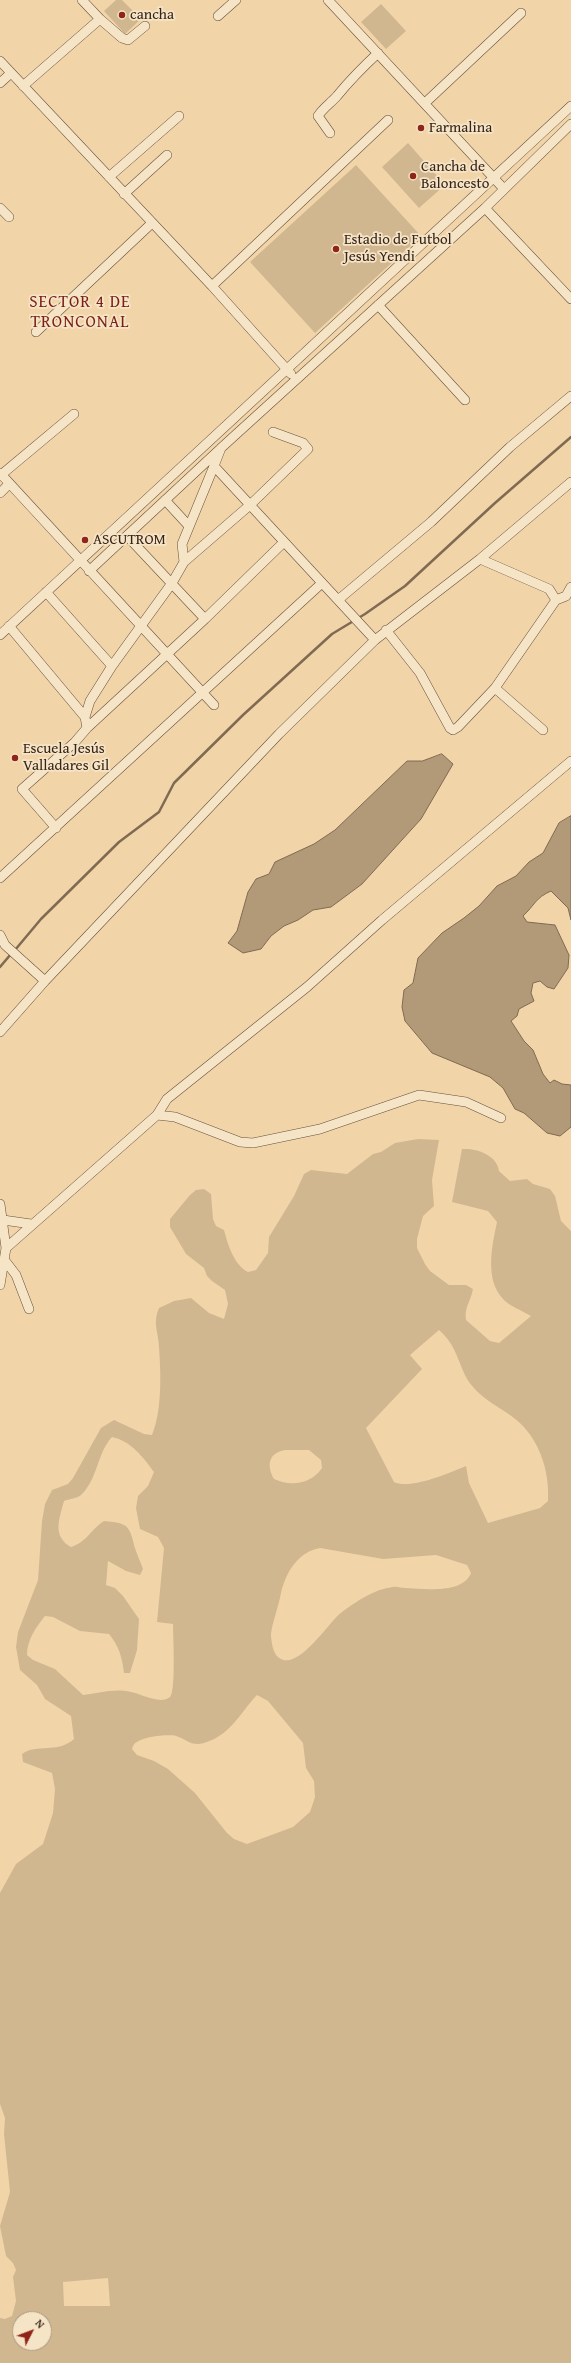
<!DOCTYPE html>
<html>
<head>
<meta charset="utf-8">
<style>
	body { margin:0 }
	#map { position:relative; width:571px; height:2363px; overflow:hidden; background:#f1d5a9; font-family:"Gentium Book Plus",serif }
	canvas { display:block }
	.north { position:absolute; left:12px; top:2311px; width:40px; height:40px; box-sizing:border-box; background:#f6e4c7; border:1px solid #aa9781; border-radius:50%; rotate:48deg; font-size:11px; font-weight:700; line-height:16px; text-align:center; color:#372418 }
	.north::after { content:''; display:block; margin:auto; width:14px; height:18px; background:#8f2418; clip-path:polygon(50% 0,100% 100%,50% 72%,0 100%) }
</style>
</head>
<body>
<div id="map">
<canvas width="571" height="2363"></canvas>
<div class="north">N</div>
</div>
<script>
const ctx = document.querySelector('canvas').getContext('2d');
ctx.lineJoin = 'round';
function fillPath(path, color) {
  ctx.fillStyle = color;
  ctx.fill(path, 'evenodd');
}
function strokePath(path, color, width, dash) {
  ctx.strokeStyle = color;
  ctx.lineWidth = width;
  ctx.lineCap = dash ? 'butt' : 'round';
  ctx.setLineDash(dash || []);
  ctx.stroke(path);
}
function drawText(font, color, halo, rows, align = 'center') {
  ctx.font = font + ' "Gentium Book Plus",serif';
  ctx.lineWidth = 3.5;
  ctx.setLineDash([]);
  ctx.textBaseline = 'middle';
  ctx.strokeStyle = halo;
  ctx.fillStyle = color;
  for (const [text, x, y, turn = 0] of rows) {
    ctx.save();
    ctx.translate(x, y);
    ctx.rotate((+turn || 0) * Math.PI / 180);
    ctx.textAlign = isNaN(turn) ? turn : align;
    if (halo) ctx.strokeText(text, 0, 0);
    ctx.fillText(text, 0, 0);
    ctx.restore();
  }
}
fillPath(new Path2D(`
	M116,0h6l19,19 -16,15 -21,-23z
	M381,4l25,27 -20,18 -25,-27z
	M408,143l37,42 -26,23 -37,-41z
	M356,165l65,71 -106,97 -65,-71z
	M418,1139l21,1 -7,40 2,26 -11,10 -6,23v9l8,16 5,7 19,14h17l7,4c-2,12 -9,18 -7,31l24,21 9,2 32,-27c-8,-5 -20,-9 -27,-16 -20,-20 -12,-54 -7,-78l-9,-11 -36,-9 10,-53c15,-1 35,6 37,22l11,10 17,-2 6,5 17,5 5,7 6,25 10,10v1132h-571v-45l5,1 7,-3 4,-15 -3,-24 3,-7 -3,-7 -7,-7 -6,-30 10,-34 -6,-58 1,-16 -5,-14v-211l16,-29 27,-20 10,-31 2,-24 -3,-16 -29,-11 -1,-8c15,-11 35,0 52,-15l-3,-23 -26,-17 -8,-14 -17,-15 -4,-23 2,-15 20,-52 4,-59 3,-17 7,-14 16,-6 5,-6 28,-50 13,-8 30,14 8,1c10,-24 9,-61 7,-87 0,-15 -7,-24 0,-40l15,-7 17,-3 18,15 15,6 4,-15 -3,-14 -13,-9 -5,-5 -3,-8 -18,-14 -16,-27v-8l20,-24 6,-5 8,-1 7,5 2,25 3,7 8,4c4,15 10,35 24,42l8,-2 12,-17 1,-16 25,-41 10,-22 7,-4 36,4 26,-20 8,-2 14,-9zM439,1330c21,18 19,40 34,57 11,13 28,21 41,31 25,19 36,53 34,83l-8,7 -52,15 -19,-40 -3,-17c-17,7 -56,24 -72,16l-28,-54 56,-59 -12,-14zM112,1437c19,4 31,20 42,35l-6,14 -10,10 -2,12 4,21 18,8 6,11 -7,74 16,2c0,12 3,67 -3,73 -10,8 -28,-3 -39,-5 -16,-4 -32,1 -48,3l-28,-26 -22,-9 -6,-5c0,-15 9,-28 18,-39l8,1 27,14 29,3c10,12 13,23 15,39h6l7,-23 2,-31 -16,-23 -8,-8 -9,-3 2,-24 18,10 14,4 3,-6c-2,-6 -5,-12 -7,-18 -7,-23 -4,-28 -32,-30 -13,8 -17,21 -33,26 -19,-11 -12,-27 -7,-46 5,-2 14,-3 17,-6 17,-16 16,-42 31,-58zM286,1450h23l12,10 1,8c-11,16 -31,19 -48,11 -8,-14 -5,-27 12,-29zM320,1548l63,11 53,-4 31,10 4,8c-8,21 -47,16 -66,15 -4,0 -8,-2 -12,-1 -19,2 -36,14 -51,25 -13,9 -45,62 -64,45 -5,-4 -7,-16 -7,-23 1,-10 8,-29 10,-41 5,-21 17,-41 39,-45zM257,1695l11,6 35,42 3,25 8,13 1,16 -5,15 -17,15 -46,17 -13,-5 -7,-6 -32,-40 -27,-24 -14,-8 -17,-6 -5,-6c1,-3 2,-6 5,-7 7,-5 30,-8 39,-6 10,3 16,11 28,7 27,-8 35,-29 53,-48zM108,2278l2,28h-46l-1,-24zM20,2319h24v24h-24z`), '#d1b790');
const water = new Path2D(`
	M442,754l11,10 -32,55 -59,65 -31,23 -18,3 -15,10 -14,6 -13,10 -10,13 -18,4 -15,-10 9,-12 11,-39 8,-13 13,-5 6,-12 39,-18 21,-14 72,-69h15z
	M571,816v104l-3,-12 -17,-17c-16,7 -16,14 -28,25l4,6 28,3 14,30 -1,13 -14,21 -7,-2 -7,-6 -7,2 -2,10 3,8 -15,8 -2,7 -6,5 13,20 9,9 10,24 7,9 4,-3 8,4 9,1v42l-11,9 -13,-3 -23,-20 -9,-4 -12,-21 -13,-11 -58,-24 -27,-32 -3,-14 2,-17 9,-7 5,-25 24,-25 22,-15 15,-12 18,-20 19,-10 13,-14 14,-9 16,-30z`);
fillPath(water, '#b29978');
strokePath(water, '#816a52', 1);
strokePath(new Path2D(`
	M15,950l26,-31 78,-77 40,-30 15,-29 69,-68 89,-81 33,-20 40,-28 90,-83 76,-66
	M0,967l11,-13`), '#816a52', 2.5);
const minor = new Path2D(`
	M82,0l18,19
	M328,0l176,189
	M218,16l18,-16
	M0,61l212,225 79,88
	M0,83l11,-10
	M23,86l77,-67 22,19 6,2 17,-14
	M425,103l96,-90
	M330,133l-12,-17c5,-8 13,-13 19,-20 13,-16 26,-29 41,-43
	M109,177l70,-61
	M124,194l43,-39
	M0,208l9,9
	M485,208l86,91
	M212,286l176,-166
	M378,305l87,95
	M36,332l116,-109
	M214,466l7,-18 264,-240 86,-84
	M0,473l214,232
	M1,475l73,-61
	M0,493l9,-9
	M165,500l23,25
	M127,536l78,83
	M184,562l-2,-18 32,-78 161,174
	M89,571l130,-121
	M46,592l66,74
	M338,600l93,-78 79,-75 61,-51
	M556,600l10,-4 5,-9
	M9,626l76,91 2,11 -12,14 -53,47 34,39
	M386,630l34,43 30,55 3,2 5,-3 37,-39 61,-88 -7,-11 -69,-30
	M0,635l571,-529
	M495,688l48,42
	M85,717l5,-16 22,-35 60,-83 12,-21 66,-57 58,-56 -5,-6 -30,-11
	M87,728l118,-109 79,-77
	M0,878l322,-295
	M0,935l5,10 40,36
	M0,1032l45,-51 234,-247 96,-94 105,-81 91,-77
	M157,1115l18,2 65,25 13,1 67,-14 99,-34 47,7 35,16
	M0,1204l6,44 -6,37
	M3,1220l28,4
	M6,1248l151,-133 10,-16 140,-112 75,-67 189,-159
	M6,1262l10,13 13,34`);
strokePath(minor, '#66503c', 10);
strokePath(minor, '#f6e4c7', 9);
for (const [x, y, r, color] of [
	[122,15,4,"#8f2418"],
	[421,128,4,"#8f2418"],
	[413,176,4,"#8f2418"],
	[336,249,4,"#8f2418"],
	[85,540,4,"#8f2418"],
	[15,758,4,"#8f2418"]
]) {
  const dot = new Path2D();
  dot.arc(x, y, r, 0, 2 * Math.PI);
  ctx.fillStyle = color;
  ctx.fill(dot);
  strokePath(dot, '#f6e4c7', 1.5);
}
drawText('15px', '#372418', '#f6e4c7', [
	["cancha",130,15],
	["Farmalina",429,128],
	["Cancha de",421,167],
	["Baloncesto",421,184],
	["Estadio de Futbol",344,240],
	["Jesús Yendi",344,257],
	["ASCUTROM",93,540],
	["Escuela Jesús",23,749],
	["Valladares Gil",23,766]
], 'left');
ctx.letterSpacing = '1px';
drawText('17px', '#7a1f14', '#f6e4c7', [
	["SECTOR 4 DE",80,303],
	["TRONCONAL",80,323]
]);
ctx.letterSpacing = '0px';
</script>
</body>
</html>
